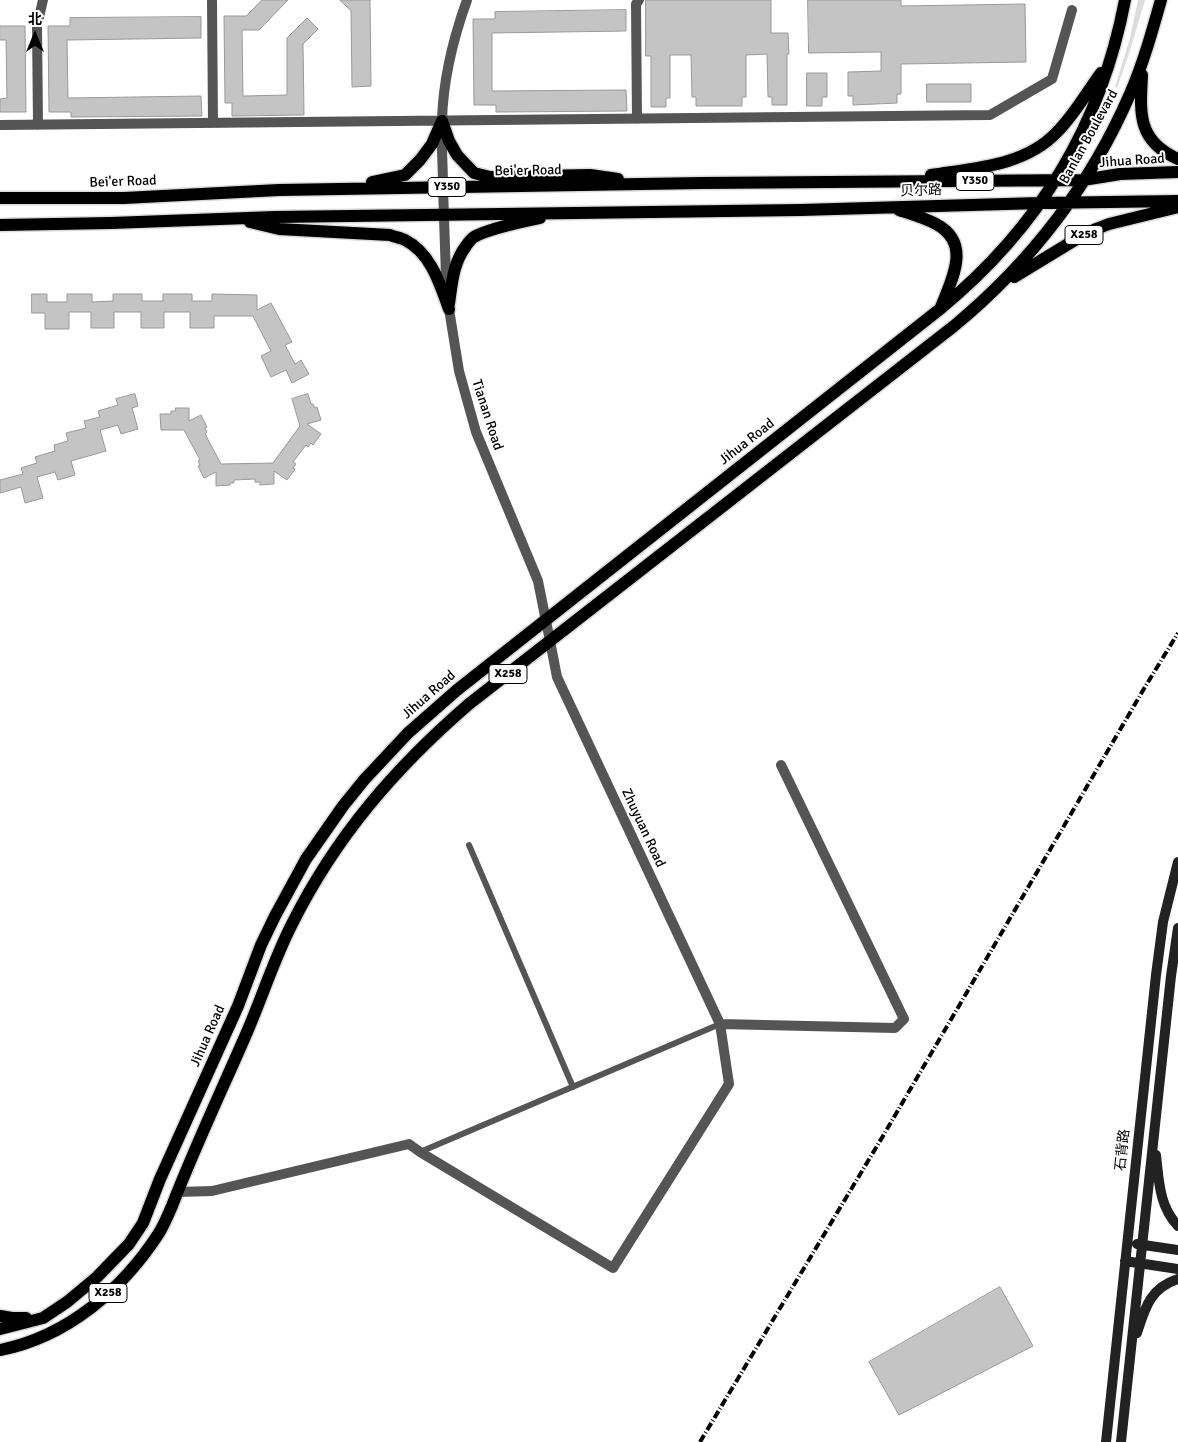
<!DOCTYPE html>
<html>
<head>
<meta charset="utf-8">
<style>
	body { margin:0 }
	#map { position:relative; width:1178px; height:1442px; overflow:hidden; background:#fff; font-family:Signika,"Noto Sans SC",sans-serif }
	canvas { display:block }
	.north { position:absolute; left:10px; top:10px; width:50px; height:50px; -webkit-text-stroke:4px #fff; paint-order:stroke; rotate:0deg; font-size:14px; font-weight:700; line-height:20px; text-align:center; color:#000 }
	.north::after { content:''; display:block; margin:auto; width:18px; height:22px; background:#000; clip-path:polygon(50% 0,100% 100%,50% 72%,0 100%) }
</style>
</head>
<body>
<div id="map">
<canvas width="1178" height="1442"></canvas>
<div class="north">北</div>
</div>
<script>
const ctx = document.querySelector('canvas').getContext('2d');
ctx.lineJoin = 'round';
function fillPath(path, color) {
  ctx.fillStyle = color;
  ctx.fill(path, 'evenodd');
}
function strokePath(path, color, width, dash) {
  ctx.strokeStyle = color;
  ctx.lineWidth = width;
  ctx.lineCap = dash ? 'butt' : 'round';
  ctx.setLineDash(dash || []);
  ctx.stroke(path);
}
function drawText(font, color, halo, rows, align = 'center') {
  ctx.font = font + ' Signika,"Noto Sans SC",sans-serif';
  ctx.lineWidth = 4;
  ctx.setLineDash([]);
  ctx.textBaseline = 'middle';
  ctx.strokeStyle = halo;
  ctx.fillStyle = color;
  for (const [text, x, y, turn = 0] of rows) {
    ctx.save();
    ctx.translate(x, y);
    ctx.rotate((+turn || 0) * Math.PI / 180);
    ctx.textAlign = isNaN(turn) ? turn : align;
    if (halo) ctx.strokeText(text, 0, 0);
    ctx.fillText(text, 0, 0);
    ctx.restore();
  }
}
fillPath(new Path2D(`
	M1138,0h7l-17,57 -11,31 -2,-1 15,-49z`), '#dcdcdc');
const building = new Path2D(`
	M262,0h26l-29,30h-17l1,66 44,-1v-57l20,-20 11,11 -15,15 1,71 -72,1v-13h-7l-1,-87h22z
	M340,0h30l1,86 -19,1 -1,-76z
	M646,0h125v33h17l1,21h-2v51h-15v-8h-4l-1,-43 -21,1v42h-4v9h-46v-9h-4l-1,-42h-21v43h-4v9h-15v-51h-5z
	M808,0h93v6l124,-2 1,58 -125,2v30h-4v9l-44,2v-9h-5v-24l33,-1v-19l-72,1z
	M626,10v21l-134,2v58l134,-1 1,21 -131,1v-7h-22l-1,-86h22v-7z
	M201,17v21l-134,2 1,58 133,-2 1,20 -131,1v-5h-22l-1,-86h22v-8z
	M0,26h25l1,86h-26v-13l7,-1 -1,-58h-6z
	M807,73h20v24h-5v9h-15z
	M927,84h44v18h-44z
	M32,294h15v8h20v-8h25v8l21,-1v-7h29v7h21v-7h29v7h20v-7l45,1v15l14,-7 21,39 -7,3 10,19 6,-4 8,14 -17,9 -6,-13 -15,7 -10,-21 10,-5 -18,-35h-39v12h-24v-16h-26v16h-23v-16h-27v16h-23v-16h-22v17h-24v-16h-13z
	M135,394l3,12 -6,2 6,21 -17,5 -3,-9 -18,5 6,21 -35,10 4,14 -17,5 -3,-8 -18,5 6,21 -18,5 -4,-16 -21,6v-13l23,-6 -2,-6 16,-5 -2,-6 20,-6 -1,-6 14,-4 -2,-8 20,-5 -2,-7 16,-4 -2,-6 20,-6 -2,-6z
	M308,394l3,10h2l2,4 2,-1 4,13 -14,4 14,10 -8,11 -2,-2 -3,4 -2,-2 -13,17 3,2 -3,4 2,1 -8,11 -13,-9v13l-14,1v-3h-5v-3l-21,1v3h-4v2l-14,1v-14l-12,6 -6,-12 2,-1 -2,-4 2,-1 -16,-30h-23l-1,-16h11v-3h5l-1,-3h14v13l12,-6 6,12 -2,1 2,4 -2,2 16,30 52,-1 27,-37 -8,-27z
	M1000,1287l33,59 -134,69 -30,-53z`);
fillPath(building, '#c4c4c4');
strokePath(building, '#999', 1);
const primary = new Path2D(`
	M1142,75c-2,38 -5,66 36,84
	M442,121l7,20 8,14 17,18 16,4 100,-2 28,4
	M931,175c44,-7 94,-9 126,-43 17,-17 30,-40 44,-59
	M372,182l33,-7 15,-15 12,-16 10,-23
	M0,198h124l155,-8 423,-7 381,-3 37,-6 58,-2
	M899,210c12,4 26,8 37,14 36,19 16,55 5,83
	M250,222l29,7 111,6c5,2 11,3 15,5 26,13 35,44 44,69
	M0,225l111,-2 164,-6 526,-7 239,-7 138,-2
	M1014,277l69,-42 13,-6 13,-5 69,-17
	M449,304c3,-21 4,-41 17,-58 2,-3 5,-7 8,-9 16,-9 48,-15 66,-19
	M0,1316l12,2h14
	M0,1329l43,-11 24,-16 30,-25 32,-33 14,-21 17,-44 78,-173 23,-61 14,-29 31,-57 37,-53 21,-26 44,-47 49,-43 483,-381c99,-81 161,-182 185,-309
	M0,1350c67,-13 123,-61 159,-117 5,-8 9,-18 13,-27 22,-57 48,-112 72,-167 17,-38 29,-78 48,-115 44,-88 103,-156 177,-220l485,-378c76,-63 137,-142 176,-232 13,-30 22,-62 31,-94`);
strokePath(primary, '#dbdbdb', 15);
strokePath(new Path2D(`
	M469,845l104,242
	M420,1152l300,-128`), '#555', 6);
strokePath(new Path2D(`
	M212,0l1,123
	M637,119l-1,-115 3,-4
	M0,125l990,-10 62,-36 20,-69
	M38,125l-1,-99 6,-26
	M443,187c0,-22 -2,-44 -1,-66 1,-41 11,-82 25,-121
	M720,1024l175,4 9,-9 -123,-254
	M178,1192l34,-1 197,-47 11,8 193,116 116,-184 -9,-60 -163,-347 -7,-36`), '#555', 10);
strokePath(new Path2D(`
	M443,187l3,90 3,32 10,62 17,61 62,149 12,60`), '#555', 10);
strokePath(new Path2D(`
	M1156,1155c3,26 3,51 22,71
	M1137,1244l41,6
	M1125,1261l53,8
	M1137,1333c8,-25 13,-45 41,-54
	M1106,1442l50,-467 7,-53 15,-60
	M1121,1442l50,-466 7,-48`), '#222', 10);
strokePath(primary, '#000', 12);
strokePath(new Path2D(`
	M700,1442l183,-306 262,-449 33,-54`), '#000', 4, [8, 2.5, 1, 2.5]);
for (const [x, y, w] of [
	[975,181,38],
	[447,187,38],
	[1084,235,38],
	[508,674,38],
	[108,1293,38]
]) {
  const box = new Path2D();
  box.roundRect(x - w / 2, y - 9.5, w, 19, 4);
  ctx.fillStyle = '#fff';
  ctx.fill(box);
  strokePath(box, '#000', 1);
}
drawText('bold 12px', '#000', null, [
	["Y350",975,181],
	["Y350",447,187],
	["X258",1084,235],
	["X258",508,674],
	["X258",108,1293]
]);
drawText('14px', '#000', '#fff', [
	["Banlan Boulevard",1089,137,-61],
	["Jihua Road",1132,161,-4],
	["Bei'er Road",528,171,-1],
	["Bei'er Road",123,182,-2],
	["贝尔路",921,191,-2],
	["Tianan Road",487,415,72],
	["Jihua Road",747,442,-38],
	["Jihua Road",429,695,-41],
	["Zhuyuan Road",643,828,65],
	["Jihua Road",208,1036,-66],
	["石背路",1123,1150,-84]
]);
</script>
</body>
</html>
